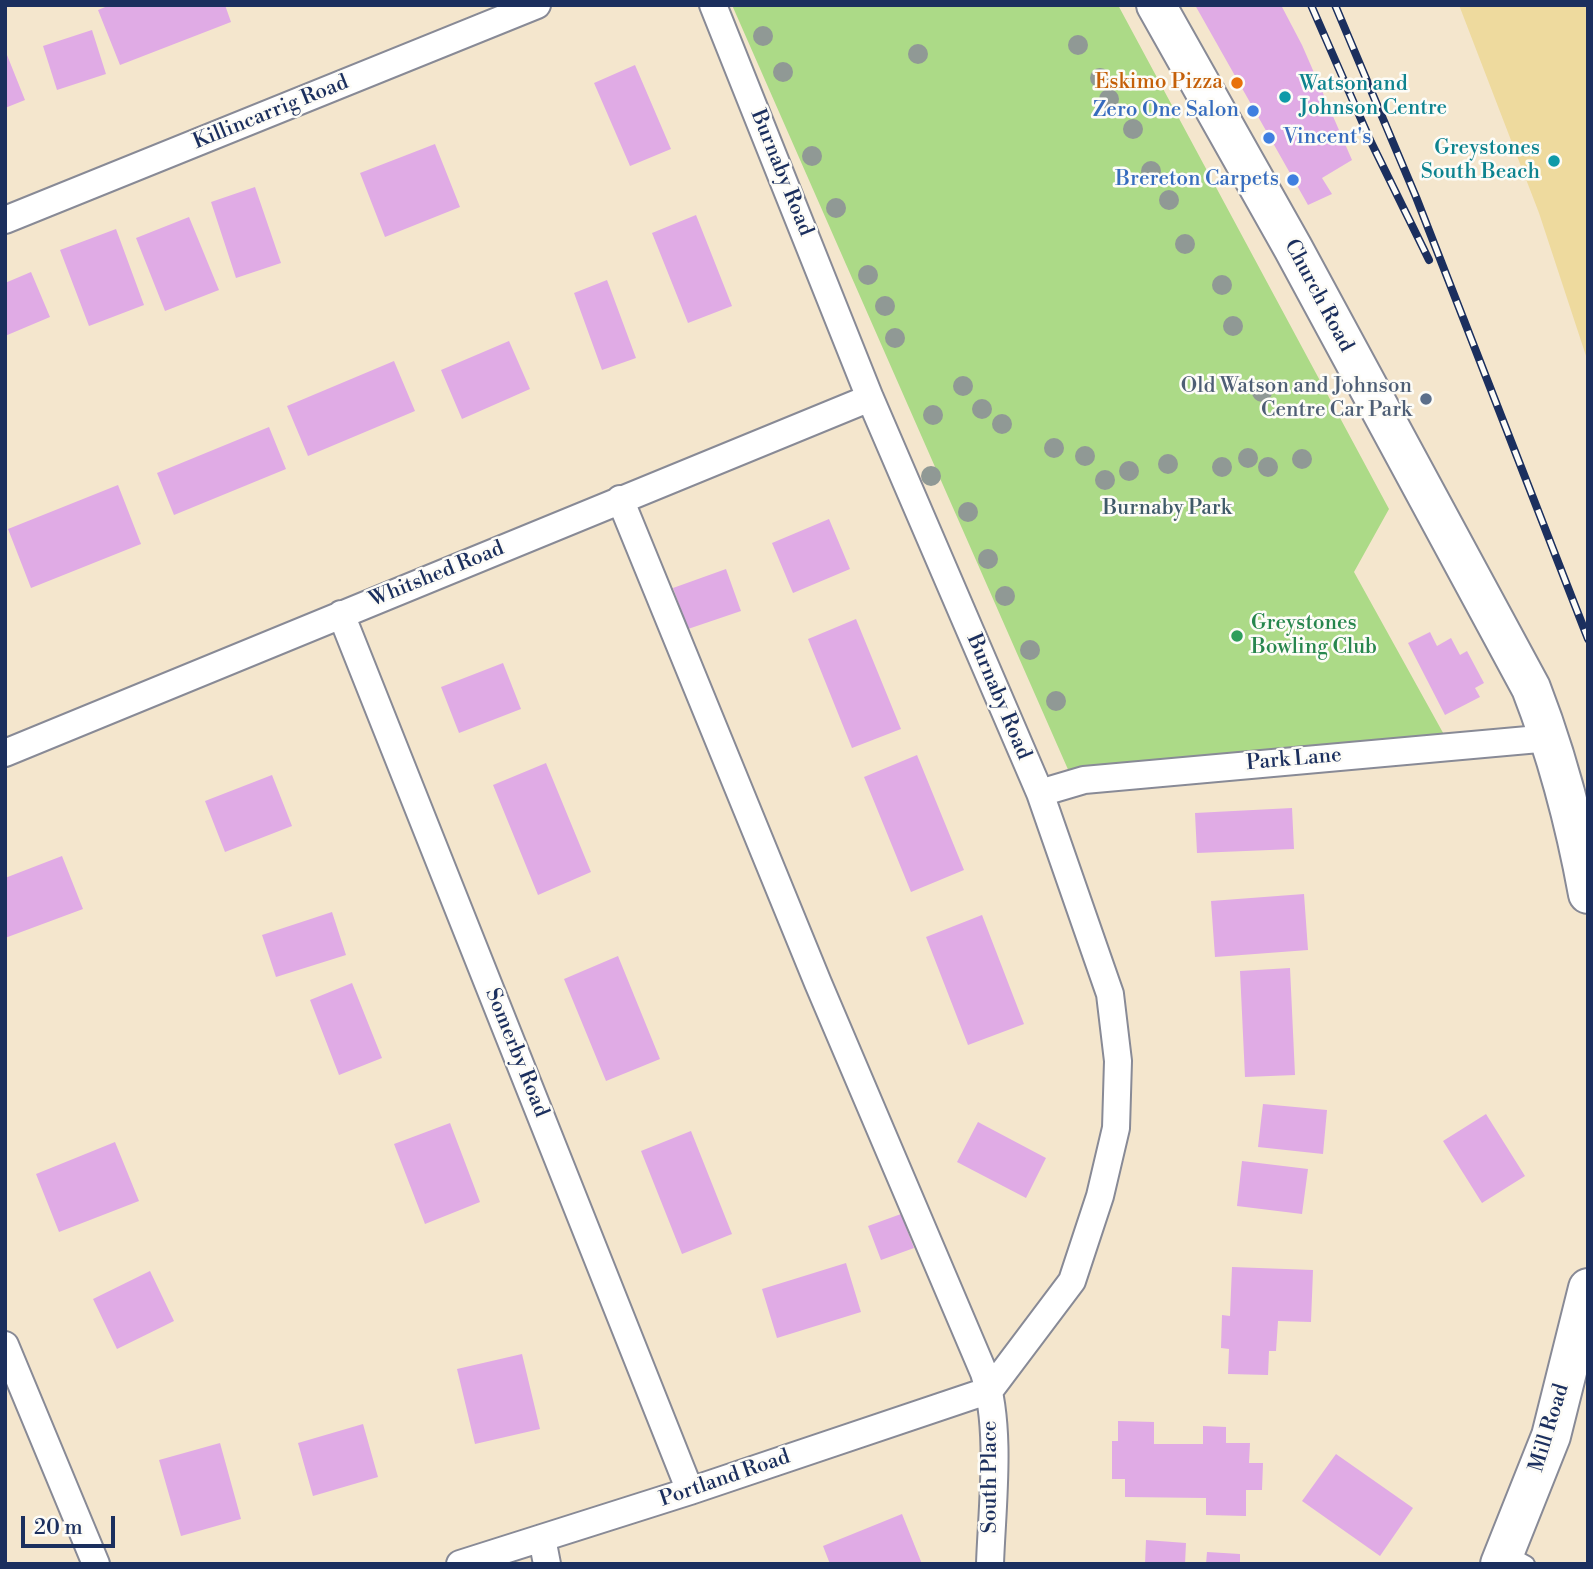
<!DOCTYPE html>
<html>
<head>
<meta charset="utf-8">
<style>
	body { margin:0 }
	#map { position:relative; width:1593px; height:1569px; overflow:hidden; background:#f4e6cd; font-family:"Libre Bodoni",serif }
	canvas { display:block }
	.frame { position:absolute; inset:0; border:7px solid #1b2f5e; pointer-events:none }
	.scale { position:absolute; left:21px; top:1516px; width:94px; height:32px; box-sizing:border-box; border:4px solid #1b2f5e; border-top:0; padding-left:9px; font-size:21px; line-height:24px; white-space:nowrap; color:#1b2f5e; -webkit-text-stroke:5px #fdfcf7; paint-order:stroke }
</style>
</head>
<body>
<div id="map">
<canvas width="1593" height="1569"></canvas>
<div class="frame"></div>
<div class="scale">20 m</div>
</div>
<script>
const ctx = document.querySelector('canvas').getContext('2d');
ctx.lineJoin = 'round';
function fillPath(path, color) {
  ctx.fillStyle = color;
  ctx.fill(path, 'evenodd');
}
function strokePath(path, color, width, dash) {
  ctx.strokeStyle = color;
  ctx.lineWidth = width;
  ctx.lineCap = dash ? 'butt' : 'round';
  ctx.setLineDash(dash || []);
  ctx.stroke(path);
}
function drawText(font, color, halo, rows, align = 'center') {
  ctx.font = font + ' "Libre Bodoni",serif';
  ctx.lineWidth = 5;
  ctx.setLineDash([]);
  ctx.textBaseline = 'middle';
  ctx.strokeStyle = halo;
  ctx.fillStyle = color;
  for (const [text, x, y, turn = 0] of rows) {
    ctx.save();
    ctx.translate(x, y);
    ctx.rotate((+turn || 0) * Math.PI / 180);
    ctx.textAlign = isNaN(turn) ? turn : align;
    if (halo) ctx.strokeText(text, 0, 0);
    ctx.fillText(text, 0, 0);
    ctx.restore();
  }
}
fillPath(new Path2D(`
	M732,5h386l271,504 -35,63 93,168 -377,34z`), '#acda87');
fillPath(new Path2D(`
	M1459,5h129v357l-49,-149z`), '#eeda9e');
fillPath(new Path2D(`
	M110,5h115l6,17 -111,43 -22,-55z
	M1195,5h86l21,40 50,115 -30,18 10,16 -24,11z
	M92,30l14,44 -49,16 -14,-44z
	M5,50l20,50 -20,8z
	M635,65l36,84 -41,17 -36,-83z
	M435,144l25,63 -75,30 -25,-64z
	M255,187l26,76 -45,15 -25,-76z
	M696,215l36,91 -44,17 -36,-90z
	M189,217l30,73 -54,21 -29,-73z
	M116,229l28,76 -55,21 -29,-76z
	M31,272l19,45 -45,19v-53z
	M607,280l29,78 -34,12 -28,-77z
	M509,341l21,48 -68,30 -21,-49z
	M394,361l21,50 -107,45 -21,-50z
	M269,427l17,42 -112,46 -17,-42z
	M118,485l23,59 -110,44 -23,-59z
	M829,519l21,50 -57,24 -21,-50z
	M726,569l15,42 -53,18 -15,-41z
	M856,619l45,110 -49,19 -44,-109z
	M1430,632l7,14 14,-8 9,17 7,-4 17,32 -9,5 5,9 -35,18 -37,-72z
	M503,663l18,46 -62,24 -18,-46z
	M917,755l47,115 -53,22 -47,-115z
	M546,763l45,109 -53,23 -45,-110z
	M272,775l20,51 -67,26 -20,-51z
	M1292,808l2,41 -97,4 -2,-40z
	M62,856l21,53 -78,29v-60z
	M1304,894l4,56 -93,7 -4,-56z
	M332,912l14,43 -70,22 -14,-42z
	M982,915l42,109 -56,21 -42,-108z
	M618,956l42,103 -54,22 -42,-102z
	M1290,968l5,107 -50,2 -5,-106z
	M352,983l30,75 -43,17 -29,-75z
	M1263,1104l64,6 -4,44 -65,-7z
	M1486,1114l39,62 -43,27 -39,-62z
	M978,1122l68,36 -20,40 -69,-36z
	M450,1123l30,79 -55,22 -31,-80z
	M691,1131l41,103 -50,20 -41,-103z
	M115,1142l24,59 -80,31 -23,-58z
	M1242,1161l66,8 -6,45 -65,-8z
	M901,1214l13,34 -33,12 -13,-34z
	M846,1263l15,49 -84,26 -15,-49z
	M1232,1267l81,3 -2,52 -33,-1 -2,30h-7l-1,24 -40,-1 1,-25 -8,-1 1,-33 8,1z
	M150,1271l24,50 -57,28 -24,-50z
	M522,1354l18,75 -65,15 -18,-75z
	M1118,1421l36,1v22h49v-18l23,1v16h24l-1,20h14l-1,27h-16v26l-40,-1v-17l-81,-1v-18h-13v-38h6z
	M363,1424l15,53 -65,19 -15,-53z
	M220,1443l21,76 -60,17 -22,-76z
	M1336,1454l77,54 -33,48 -78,-55z
	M902,1514l20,50h-92l-7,-18z
	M1146,1540l40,3 -1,21h-40z
	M1207,1552l33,2v10h-34z`), '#e0abe5');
const lane = new Path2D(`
	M1507,1553l20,11`);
const street = new Path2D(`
	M713,5l157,393 170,395 70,201 8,67 -2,67 -16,68 -28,85 -82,109
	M5,220l532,-215
	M620,499l198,484 166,390c18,55 8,133 6,191
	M341,614l349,877
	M5,753l865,-355
	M1040,793l44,-13 466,-42
	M5,1345l91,219
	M542,1538l5,26
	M460,1564l230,-73 300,-101`);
const secondary = new Path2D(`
	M1156,5l137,243 238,440c26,67 44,135 57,206
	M1500,1564l51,-128 37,-148`);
strokePath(lane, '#888a96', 18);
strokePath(street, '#888a96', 30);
strokePath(secondary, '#888a96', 42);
strokePath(lane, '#fff', 14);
strokePath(street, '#fff', 26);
strokePath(secondary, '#fff', 38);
const rail = new Path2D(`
	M1311,5l60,137 58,118
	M1335,5l81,192 172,442`);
strokePath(rail, '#1b2f5e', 8);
strokePath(rail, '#fdfcf7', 5, [16]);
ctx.fillStyle = '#909995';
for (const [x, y] of [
	[763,36],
	[1078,45],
	[918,54],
	[783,72],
	[1100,78],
	[1109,99],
	[1133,129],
	[812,156],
	[1151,171],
	[1169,200],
	[836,208],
	[1185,244],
	[868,275],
	[1222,285],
	[885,306],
	[1233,326],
	[895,338],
	[963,386],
	[1262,392],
	[982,409],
	[933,415],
	[1002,424],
	[1054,448],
	[1085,456],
	[1248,458],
	[1302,459],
	[1168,464],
	[1222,467],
	[1268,467],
	[1129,471],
	[931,476],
	[1105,480],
	[968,512],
	[988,559],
	[1005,596],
	[1030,650],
	[1056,701]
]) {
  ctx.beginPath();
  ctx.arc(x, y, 10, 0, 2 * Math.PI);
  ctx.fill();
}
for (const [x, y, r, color] of [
	[1237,83,7,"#e8710a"],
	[1285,97,7,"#0f9aa8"],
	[1253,111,7,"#3f7fe0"],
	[1269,138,7,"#3f7fe0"],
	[1554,161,7,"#0f9aa8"],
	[1293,180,7,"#3f7fe0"],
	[1426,399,7,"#5c6f8a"],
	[1237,636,7,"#2e9e5b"]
]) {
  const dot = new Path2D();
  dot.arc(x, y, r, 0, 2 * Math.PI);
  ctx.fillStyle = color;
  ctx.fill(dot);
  strokePath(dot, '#fdfcf7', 2.5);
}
drawText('21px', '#c56008', '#fdfcf7', [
	["Eskimo Pizza",1223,83]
], 'right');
drawText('21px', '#0d838f', '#fdfcf7', [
	["Watson and",1299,85],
	["Johnson Centre",1299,109],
	["Greystones",1540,149,"right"],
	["South Beach",1540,173,"right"]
], 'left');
drawText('21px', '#366cbe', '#fdfcf7', [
	["Zero One Salon",1239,111],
	["Vincent's",1283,138,"left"],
	["Brereton Carpets",1279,180]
], 'right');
drawText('21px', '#1b2f5e', '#fdfcf7', [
	["Killincarrig Road",271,113,-22],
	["Burnaby Road",781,173,68],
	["Church Road",1318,296,62],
	["Whitshed Road",437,575,-22],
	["Burnaby Road",998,697,67],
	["Park Lane",1294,760,-5],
	["Somerby Road",516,1053,68],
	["Mill Road",1550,1428,-73],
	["South Place",991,1477,-90],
	["Portland Road",725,1479,-19]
]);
drawText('21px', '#4e5e75', '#fdfcf7', [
	["Old Watson and Johnson",1412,387],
	["Centre Car Park",1412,411]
], 'right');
drawText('21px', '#3f5a68', '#fdfcf7', [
	["Burnaby Park",1167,509]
]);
drawText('21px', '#27864d', '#fdfcf7', [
	["Greystones",1251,624],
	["Bowling Club",1251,648]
], 'left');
</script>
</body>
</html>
